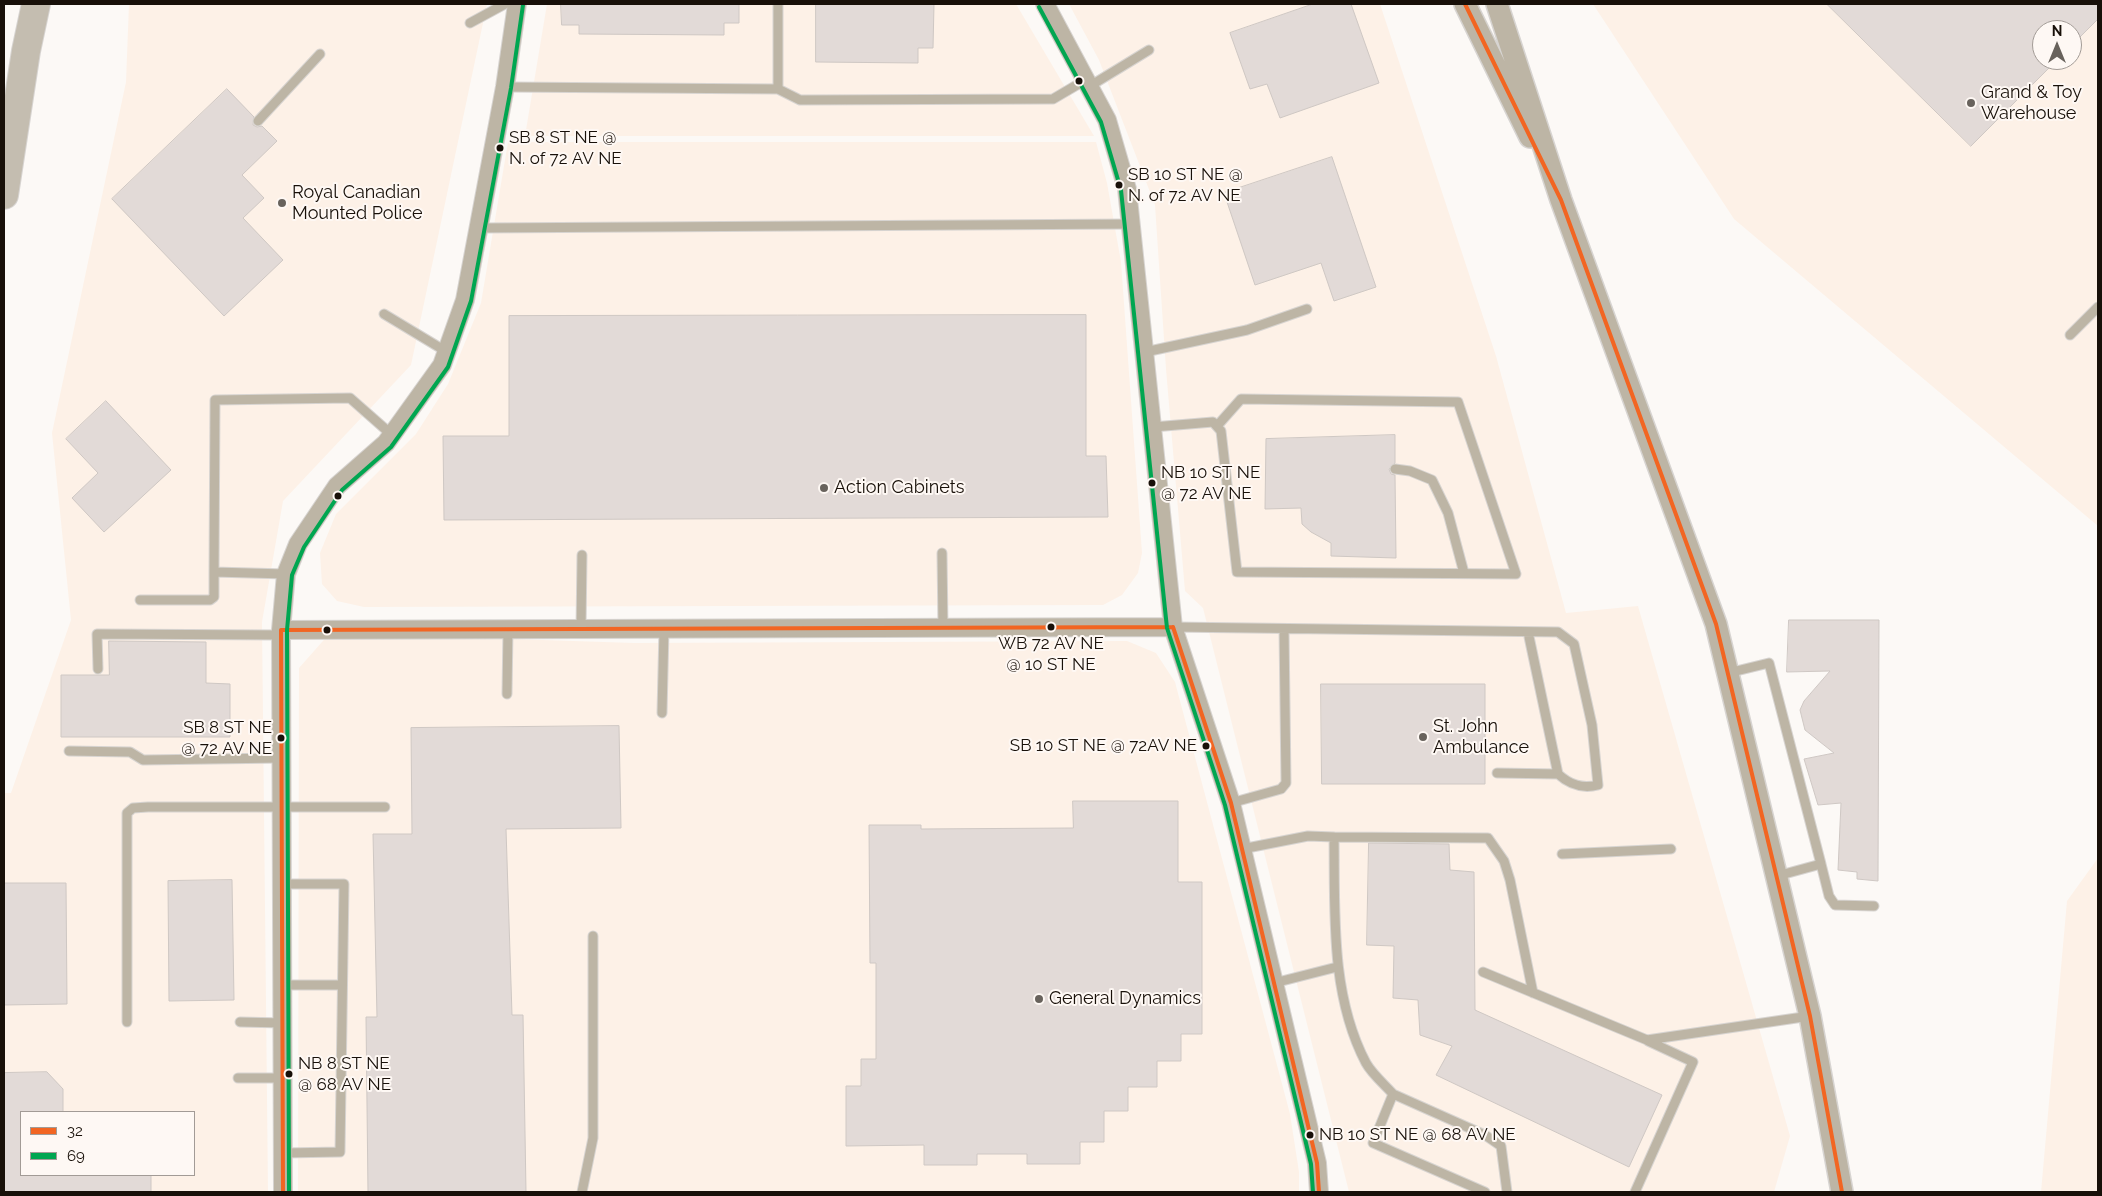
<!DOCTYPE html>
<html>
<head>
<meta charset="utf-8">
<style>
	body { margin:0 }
	#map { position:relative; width:2102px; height:1196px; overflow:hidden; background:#fcf9f6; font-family:Raleway,sans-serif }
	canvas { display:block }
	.frame { position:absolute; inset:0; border:5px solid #181009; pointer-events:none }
	.legend { position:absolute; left:20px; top:1111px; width:175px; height:65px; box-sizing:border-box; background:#fef8f4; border:1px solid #a29b96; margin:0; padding:6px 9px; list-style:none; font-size:15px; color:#181009 }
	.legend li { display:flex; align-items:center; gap:10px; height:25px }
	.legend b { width:25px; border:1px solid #a29b96 }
	.north { position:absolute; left:2032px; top:20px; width:50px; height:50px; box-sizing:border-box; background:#fef8f4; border:1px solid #a29b96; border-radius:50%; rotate:0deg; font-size:14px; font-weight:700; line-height:20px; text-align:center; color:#181009 }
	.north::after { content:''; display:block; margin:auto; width:18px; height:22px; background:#68625c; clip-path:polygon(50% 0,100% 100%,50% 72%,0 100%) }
</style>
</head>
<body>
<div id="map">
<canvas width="2102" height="1196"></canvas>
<div class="frame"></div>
<ul class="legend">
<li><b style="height:6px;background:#f26522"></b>32</li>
<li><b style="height:6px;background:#00a651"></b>69</li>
</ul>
<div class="north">N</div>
</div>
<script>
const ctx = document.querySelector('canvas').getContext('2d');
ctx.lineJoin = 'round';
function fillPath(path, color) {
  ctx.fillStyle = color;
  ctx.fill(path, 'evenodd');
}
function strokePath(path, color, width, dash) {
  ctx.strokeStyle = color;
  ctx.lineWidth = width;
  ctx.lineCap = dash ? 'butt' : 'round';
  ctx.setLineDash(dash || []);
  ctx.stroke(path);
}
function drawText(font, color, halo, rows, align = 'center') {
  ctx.font = font + ' Raleway,sans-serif';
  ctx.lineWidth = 4;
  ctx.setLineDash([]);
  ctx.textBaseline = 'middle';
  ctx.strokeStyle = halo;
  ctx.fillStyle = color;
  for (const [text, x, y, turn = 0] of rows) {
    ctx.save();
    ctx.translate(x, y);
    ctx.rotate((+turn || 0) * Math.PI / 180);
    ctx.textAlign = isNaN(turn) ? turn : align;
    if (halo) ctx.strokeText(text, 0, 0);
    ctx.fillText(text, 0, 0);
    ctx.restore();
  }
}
fillPath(new Path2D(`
	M129,4h358l-76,361 -128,136 -21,121 6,570h-264v-399h7l60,-173 -19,-187 74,-351zM21,1112h173v63h-173z
	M547,4h469l78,132h-569z
	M1069,4h311l116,352 70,257 72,-7 152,530 -16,56h-425l-146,-584 -18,-17 -19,-222 -11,-164 -56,-145z
	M1593,4h505v522l-364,-307zM2042,30h30v30h-30z
	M508,142h588l11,41 14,79 21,291 -4,20 -16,22 -19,10 -739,2 -27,-6 -15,-17 -2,-31 16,-39 80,-80 32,-50 33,-81z
	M330,633l304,10 493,-2 29,12 19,29 115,432 9,58v20h-1001l1,-524z
	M2098,858v334h-57l26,-291z`), '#fdf1e7');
const building = new Path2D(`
	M561,4h178v19h-15v12l-145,-1v-9h-17z
	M816,4h118l-1,44h-15v15l-102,-1z
	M1313,4h38l28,79 -99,35 -13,-34 -17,5 -20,-56z
	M1827,4h271v15l-26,26v-15h-30v30h15l-86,86z
	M227,89l27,28 -1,8 4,2 5,-1 15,15 -35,34 22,23 -21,20 40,42 -59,56 -112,-117z
	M1332,157l44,130 -42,14 -13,-38 -66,22 -31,-92z
	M1086,315v141h20l2,61 -664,3 -1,-84h66v-120z
	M106,401l65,69 -67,62 -32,-34 26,-25 -32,-34z
	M1395,435v28l-6,6 2,5 4,1 1,83 -65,-2v-13l-20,-11 -9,-8 -1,-16 -36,1 1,-70z
	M1789,620h90l-1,261 -21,-2v-7l-19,-2 3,-67 -23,2 -14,-46 30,-6 -29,-23 -5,-20 4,-9 26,-30 -43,1z
	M109,641l97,1v41l24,1v53h-169v-62h48z
	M1321,684h164v100h-163z
	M619,726l2,102 -115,1 6,186h11l3,177h-158l-2,-175h11l-4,-183h39l-1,-106z
	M1073,801h105v81h24v152h-21v27h-24v26h-29v24h-24v31h-24v22h-53v-10h-50v11h-53v-20l-78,1v-60h15v-27h15v-96h-6l-1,-138h52v4l152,-1z
	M1369,843l80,1 1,26 24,2 1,138 187,85 -33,72 -193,-92 16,-29 -32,-11 -2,-35 -25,-2 1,-52 -27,-1z
	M232,880l2,120 -65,1 -1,-120z
	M4,883h62l1,121 -63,1z
	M47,1072l16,17v23h-42v63h130v17h-147v-119z`);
fillPath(building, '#e2dad7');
strokePath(building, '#cfc8c4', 1);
const service = new Path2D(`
	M778,4v85
	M470,23l35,-19
	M1090,86l59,-36
	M505,87l273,2 22,11 253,-1 34,-20
	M258,121l62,-67
	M479,228l652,-4
	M384,314l63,38
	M2070,335l28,-28
	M1145,352l102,-22 60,-21
	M1153,427l60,-5 8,9 16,141 279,2 -58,-172 -217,-3 -24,27
	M1395,469l15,2 22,9 16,33 16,60
	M942,553l1,75
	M286,574l-72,-2 1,-172 135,-2 42,37
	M140,600h70l4,-3v-25
	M1173,627l385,5 16,12 18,81 6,60c-16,4 -28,0 -40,-11l-30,-142
	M581,629l1,-74
	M98,669l-1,-35 184,1
	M1728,673l41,-10 52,201 -44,12
	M507,694l1,-65
	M662,713l2,-84
	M69,751l61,1 13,8 138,-2
	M1497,773l61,1
	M1231,803l50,-14 5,-6 -2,-154
	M1242,849l66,-13 26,1
	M1562,854l109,-5
	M1821,864l8,32 6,9 39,1
	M281,884h63l-4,268 -57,1
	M1483,972l164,68 163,-24
	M1274,983l63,-16
	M283,985h59
	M127,1022v-209l6,-5 15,-1h237
	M240,1022l43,1
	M238,1078h45
	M1393,1094l92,41 16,11 6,46
	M582,1192l11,-54v-202
	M1485,1192l-112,-49 20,-49c-8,-9 -21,-20 -27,-31 -36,-68 -31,-152 -32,-226l154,1 16,23 6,19 23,113
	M1635,1192l58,-130 -45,-21`);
const minor = new Path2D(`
	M1045,4l62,116 20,69 46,438 58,176 86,360 2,29
	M281,630l892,-3
	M283,1192l-2,-562 5,-56 12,-30 39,-58 49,-43 56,-78 23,-65 40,-213 12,-83`);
const tertiary = new Path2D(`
	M1465,4l65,133
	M1497,4l64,196 155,424 94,392 32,176`);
const motorway = new Path2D(`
	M4,195l22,-144 10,-47`);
strokePath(service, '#d7d4d1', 11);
strokePath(minor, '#d7d4d1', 20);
strokePath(tertiary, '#d7d4d1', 24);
strokePath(motorway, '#d7d4d1', 30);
strokePath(service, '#bdb5a5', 9);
strokePath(minor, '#bdb5a5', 18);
strokePath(tertiary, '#bdb5a5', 21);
strokePath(motorway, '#c4bdb0', 28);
strokePath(new Path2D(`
	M1465,4l96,196 155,424 94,392 32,176
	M1173,627l58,176 86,360 2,29
	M281,630l892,-3
	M281,630l2,562`), '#f26522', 4);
strokePath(new Path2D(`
	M1039,7l62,115 20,68 46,438 58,177 86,359 2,28
	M289,1192l-2,-562 5,-55 12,-28 38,-57 49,-43 57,-80 23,-66 40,-213 12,-83`), '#00a651', 4);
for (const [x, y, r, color] of [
	[1079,81,4.5,"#181009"],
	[1971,103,5,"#68625c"],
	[500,148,4.5,"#181009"],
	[1119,185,4.5,"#181009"],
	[282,203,5,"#68625c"],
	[1152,483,4.5,"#181009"],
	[824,488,5,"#68625c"],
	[338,496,4.5,"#181009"],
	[1051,627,4.5,"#181009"],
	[327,630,4.5,"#181009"],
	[1423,737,5,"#68625c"],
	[281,738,4.5,"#181009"],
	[1206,746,4.5,"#181009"],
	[1039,999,5,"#68625c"],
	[289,1074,4.5,"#181009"],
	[1310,1135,4.5,"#181009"]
]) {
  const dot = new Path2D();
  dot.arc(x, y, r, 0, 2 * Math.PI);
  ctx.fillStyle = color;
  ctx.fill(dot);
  strokePath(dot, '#fef8f4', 2);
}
drawText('17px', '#181009', '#fef8f4', [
	["SB 8 ST NE @",509,138],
	["N. of 72 AV NE",509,159],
	["SB 10 ST NE @",1128,175],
	["N. of 72 AV NE",1128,196],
	["NB 10 ST NE",1161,473],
	["@ 72 AV NE",1161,494],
	["WB 72 AV NE",1051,644,"center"],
	["@ 10 ST NE",1051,665,"center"],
	["SB 8 ST NE",272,728,"right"],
	["@ 72 AV NE",272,749,"right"],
	["SB 10 ST NE @ 72AV NE",1197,746,"right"],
	["NB 8 ST NE",298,1064],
	["@ 68 AV NE",298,1085],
	["NB 10 ST NE @ 68 AV NE",1319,1135]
], 'left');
drawText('18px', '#181009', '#fef8f4', [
	["Grand & Toy",1981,93],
	["Warehouse",1981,114],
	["Royal Canadian",292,193],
	["Mounted Police",292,214],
	["Action Cabinets",834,488],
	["St. John",1433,727],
	["Ambulance",1433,748],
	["General Dynamics",1049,999]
], 'left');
</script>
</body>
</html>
